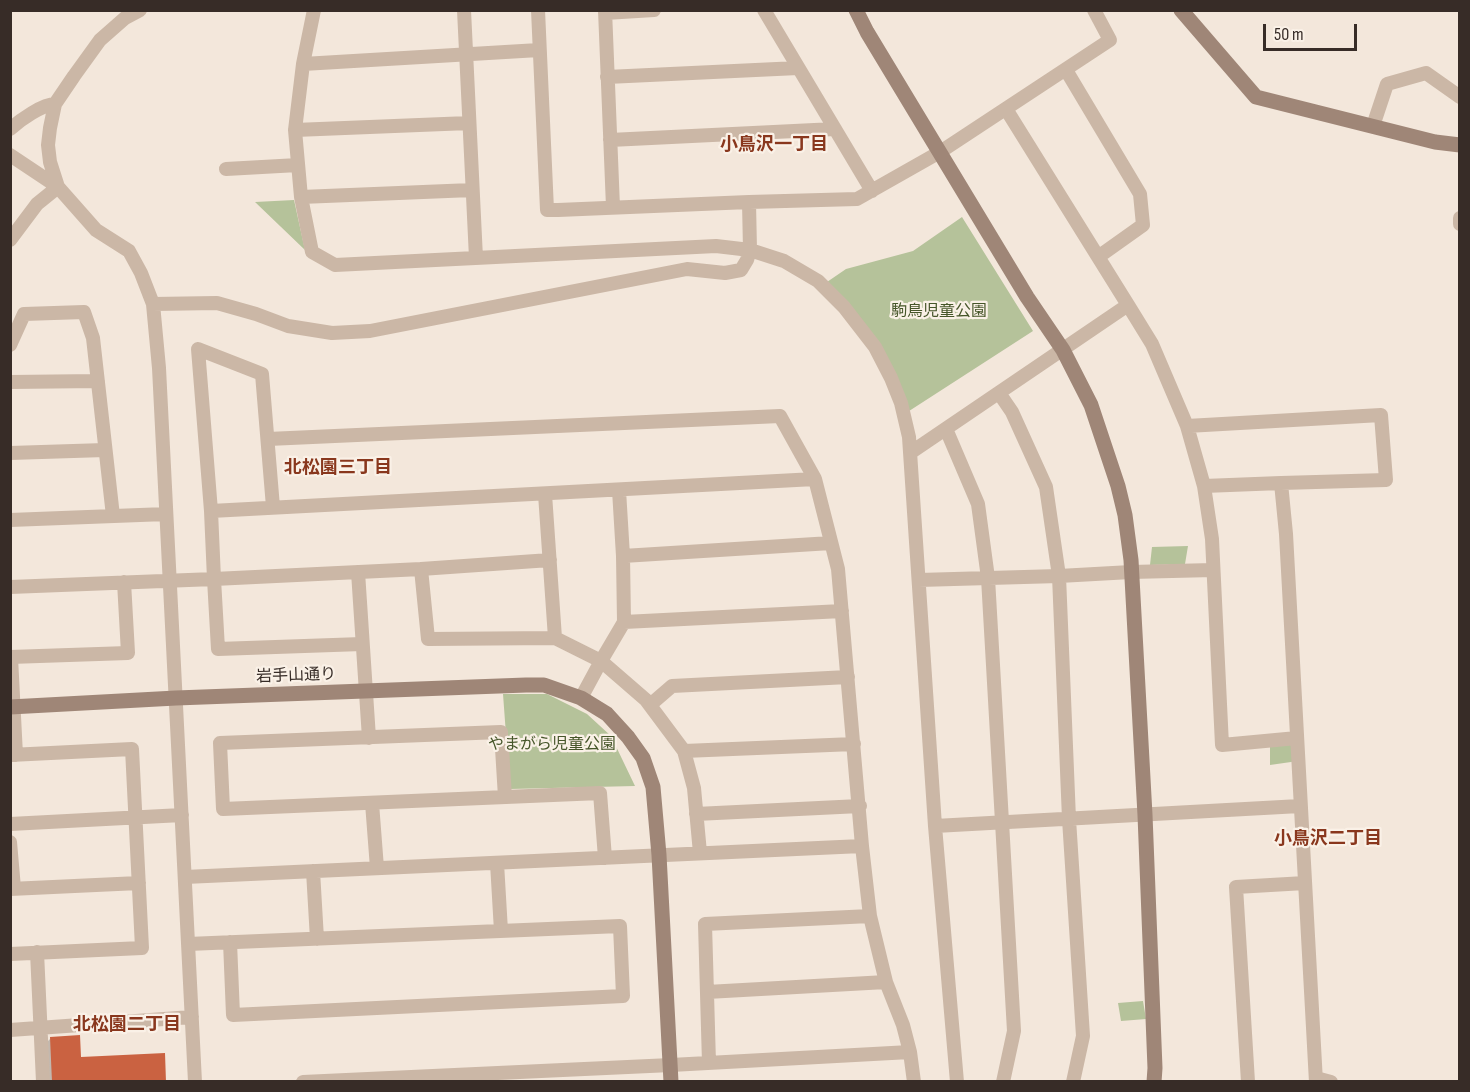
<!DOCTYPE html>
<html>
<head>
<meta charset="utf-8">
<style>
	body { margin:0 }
	#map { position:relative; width:1470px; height:1092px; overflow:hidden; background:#f3e7db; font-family:"Sofia Sans Condensed",sans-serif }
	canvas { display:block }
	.frame { position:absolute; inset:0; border:12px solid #372c27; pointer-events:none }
	.scale { position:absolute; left:1263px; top:24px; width:94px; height:27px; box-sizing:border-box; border:3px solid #372c27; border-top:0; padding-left:8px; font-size:18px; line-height:21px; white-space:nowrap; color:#372c27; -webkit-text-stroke:4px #faf1e7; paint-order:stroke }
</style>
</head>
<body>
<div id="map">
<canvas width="1470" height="1092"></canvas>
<div class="frame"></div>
<div class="scale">50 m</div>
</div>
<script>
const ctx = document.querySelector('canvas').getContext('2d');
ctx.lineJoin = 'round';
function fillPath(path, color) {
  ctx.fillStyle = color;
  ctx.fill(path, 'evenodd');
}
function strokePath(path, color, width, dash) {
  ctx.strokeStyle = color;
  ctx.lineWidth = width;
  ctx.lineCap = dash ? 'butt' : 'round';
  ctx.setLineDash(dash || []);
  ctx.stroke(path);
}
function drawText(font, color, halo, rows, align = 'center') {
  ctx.font = font + ' "Sofia Sans Condensed","Noto Sans JP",sans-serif';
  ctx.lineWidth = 4.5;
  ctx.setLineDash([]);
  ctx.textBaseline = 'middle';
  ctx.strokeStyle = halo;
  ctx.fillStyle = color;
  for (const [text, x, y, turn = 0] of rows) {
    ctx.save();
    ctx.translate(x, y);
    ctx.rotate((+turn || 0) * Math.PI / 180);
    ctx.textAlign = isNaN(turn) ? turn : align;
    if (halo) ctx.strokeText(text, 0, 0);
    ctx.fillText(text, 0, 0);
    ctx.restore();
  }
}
fillPath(new Path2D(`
	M294,200l11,50 -50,-48z
	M962,217l71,114 -127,82 -32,-76 -47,-55 19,-13 67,-18z
	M1188,546l-3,18 -35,1 2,-18z
	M503,694h44l40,20 24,22 24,50 -125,3z
	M1296,742l2,19 -28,4v-21z
	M1143,1001l3,18 -25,2 -3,-18z`), '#b5c29a');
fillPath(new Path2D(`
	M51,1038l29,21 85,23h-121l-2,-35z`), '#0003');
fillPath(new Path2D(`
	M80,1035l1,22 84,-4 1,29h-114l-2,-45z`), '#ca6241');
strokePath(new Path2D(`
	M140,10l-15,8 -25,22 -26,36 -19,28 -5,24 -2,17 2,17 8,25 38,43 33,21 12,22 12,31 6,64 36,714
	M314,10l-11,54 236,-14
	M464,10l12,248
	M538,10l9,200h11l191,-8 108,-3 83,-47 170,-112 -16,-30
	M605,10l8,197
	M764,10l108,181
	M605,13l49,-3
	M303,64l-8,66 6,67 11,55 23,13 381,-19 34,4 34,11 34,20 26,26 31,40 16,31 10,25 8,34 26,389 365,-20
	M1066,70l74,124 3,31 -45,32
	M607,77l191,-9
	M1006,109l122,196
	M1373,126l14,-42 39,-11 34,24
	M10,129c10,-9 33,-25 45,-25
	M295,130l174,-7
	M610,140l225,-11
	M10,155l48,32 -21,17 -27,36
	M226,169l72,-4
	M301,197l171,-7
	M1460,218v6
	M153,304l64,-1 39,11 32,12 44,7 38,-2 317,-62 38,4 16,-3 6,-10 3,-10 -1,-48
	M10,345l14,-31 60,-2 9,26 20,178
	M10,382l88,-1
	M999,393l13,19 34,75 13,89 10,243 14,217 -10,46
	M1187,426l194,-11 5,65 -105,3
	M946,429l32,75 10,74 26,453 -11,51
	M268,439l512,-23 35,63
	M10,453l95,-3
	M910,453l218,-148 24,39 35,82 17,60 77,-3 5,51 30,548
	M1204,486l8,53 10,206 75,-7
	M545,494l10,144
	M211,511l-13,-162 64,25 11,133
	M10,520l156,-6
	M623,556l208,-13
	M421,569l7,70 127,-1 46,23 45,39 38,51 10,37 6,65
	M358,572l11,166
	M919,580l140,-4 72,-4 82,-2
	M10,587l204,-8 -3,-68 604,-32 23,90 24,277 8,70 16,66 17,43 7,27 4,30
	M624,622l218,-11
	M362,644l-144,5 -4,-70 207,-10 129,-9
	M10,657l118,-4 -4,-71
	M11,657l5,98
	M581,698l20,-37 23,-39 -1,-66 -4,-66
	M650,705l22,-19 176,-9
	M684,751l170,-7
	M10,755l122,-6 10,199 -132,6
	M505,797l-4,-65 -281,11 3,66 377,-16 5,65
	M372,803l5,65
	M696,814l164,-8
	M10,824l172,-9
	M935,826l22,256
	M10,842l4,46
	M497,863l4,68
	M313,871l4,68
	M185,877l677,-31
	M10,889l129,-6
	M188,944l432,-18 3,70 -390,19 -3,-73
	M37,952l6,130
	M707,992l179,-10
	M10,1030l182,-13
	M709,1063l-4,-139 165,-8
	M1316,1078l15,4
	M303,1082l368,-17 239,-13
	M1248,1082l-12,-195 69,-4`), '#cbb7a6', 14);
strokePath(new Path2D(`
	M856,10l11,22 160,265 36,53 28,55 27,81 7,29 6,45 14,255 10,253 -1,14
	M1181,10l75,87 179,45 25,3
	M10,707l166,-9 350,-13h18l37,13 26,16 21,23 15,21 10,29 6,68 12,227`), '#9f8677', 15);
drawText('16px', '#46562a', '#faf1e7', [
	["駒鳥児童公園",939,312],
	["やまがら児童公園",552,745]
]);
drawText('16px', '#372c27', '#faf1e7', [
	["岩手山通り",296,676,-2]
]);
drawText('bold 18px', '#89371d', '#faf1e7', [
	["小鳥沢一丁目",774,145],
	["北松園三丁目",338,468],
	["小鳥沢二丁目",1328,839],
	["北松園二丁目",127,1025]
]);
</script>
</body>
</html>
